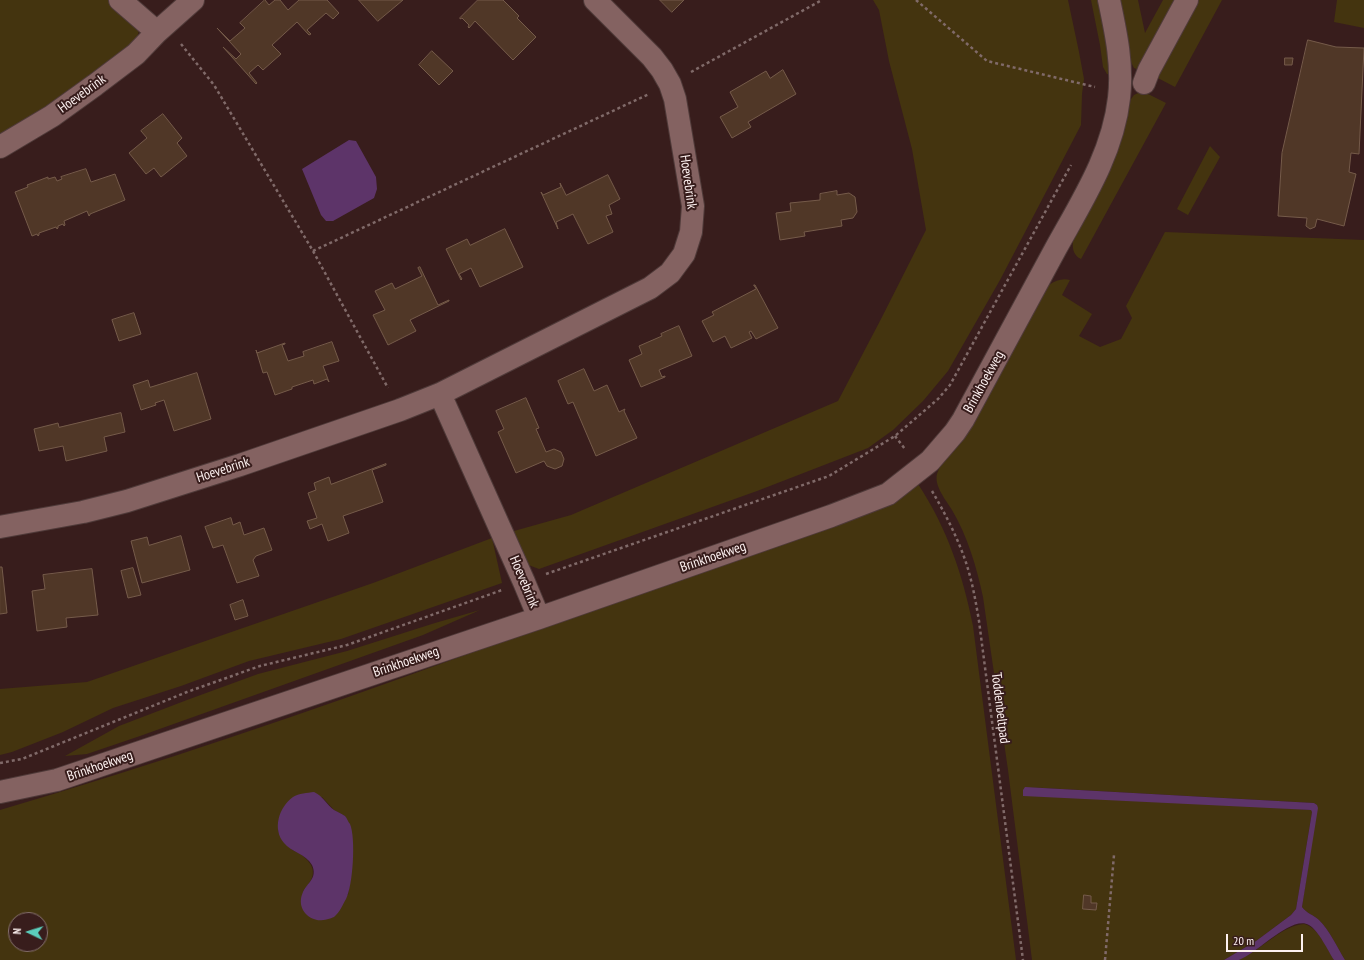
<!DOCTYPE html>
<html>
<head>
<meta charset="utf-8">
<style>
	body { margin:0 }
	#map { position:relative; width:1364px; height:960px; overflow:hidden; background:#381d1c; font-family:"PT Sans Narrow",sans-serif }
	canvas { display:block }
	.north { position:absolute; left:8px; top:912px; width:40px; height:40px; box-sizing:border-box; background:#381d1c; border:1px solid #877271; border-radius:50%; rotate:274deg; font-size:11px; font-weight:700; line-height:16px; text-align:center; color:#fdf1f0 }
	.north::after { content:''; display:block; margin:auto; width:14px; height:18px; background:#5bcebc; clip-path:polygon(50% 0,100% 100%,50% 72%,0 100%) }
	.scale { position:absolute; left:1226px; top:934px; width:77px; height:18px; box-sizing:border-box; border:2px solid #fdf1f0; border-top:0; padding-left:5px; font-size:12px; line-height:14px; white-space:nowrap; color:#fdf1f0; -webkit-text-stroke:3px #381d1c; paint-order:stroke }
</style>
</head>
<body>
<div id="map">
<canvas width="1364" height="960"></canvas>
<div class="north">N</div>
<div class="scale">20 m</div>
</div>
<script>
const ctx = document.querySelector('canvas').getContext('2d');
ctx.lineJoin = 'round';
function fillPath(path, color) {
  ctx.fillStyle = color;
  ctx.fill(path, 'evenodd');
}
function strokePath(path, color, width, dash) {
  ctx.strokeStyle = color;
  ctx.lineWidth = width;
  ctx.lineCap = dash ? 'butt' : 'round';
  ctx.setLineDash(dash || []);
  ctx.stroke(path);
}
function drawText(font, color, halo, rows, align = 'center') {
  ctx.font = font + ' "PT Sans Narrow",sans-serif';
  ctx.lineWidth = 4;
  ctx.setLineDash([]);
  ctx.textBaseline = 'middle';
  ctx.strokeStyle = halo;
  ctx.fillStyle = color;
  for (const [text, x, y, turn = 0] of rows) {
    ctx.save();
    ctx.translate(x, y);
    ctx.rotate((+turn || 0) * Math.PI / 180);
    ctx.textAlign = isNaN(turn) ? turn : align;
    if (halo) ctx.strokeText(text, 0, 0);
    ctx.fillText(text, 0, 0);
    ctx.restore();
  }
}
fillPath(new Path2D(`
	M0,0h113l26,30 -2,9 -46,38 -91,60z
	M873,0h195l11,52 5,27 -2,15 -1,31 -81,155 -52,91 -25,30 -30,29 -25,18 -111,43 -218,78 -13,-5 -12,-33 57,-16 267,-114 43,-82 45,-89 -14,-81 -23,-88 -10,-51z
	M1091,0h9l12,75 -5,-1 -4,-7 -3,-22z
	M1119,0h19l7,33 18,-33h18l-39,71 -8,-3 -4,-8z
	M1195,0h27l-47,87 -21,-11z
	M1337,0h27v28l-30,-6z
	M1140,92l8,2 18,9 -85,156c-7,-3 -9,-10 -8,-18l34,-64 17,-51 7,-27 3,-4z
	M1210,146l10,11 -32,58 -11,-6z
	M1165,232l199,8v720h-19c-8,-13 -15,-29 -26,-40 -5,-5 -13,-7 -17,-13l15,-102 -3,-2 -288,-16 285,23 1,2 -16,97 -5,6 -35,26 -32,19h-192l-24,-190 -25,-173c-6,-29 -16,-62 -31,-87 -6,-10 -18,-24 -15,-36 4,-13 16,-22 24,-32 4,-5 7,-11 10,-16l78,-141c7,-5 14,-7 21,-5l-8,15 30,19 -13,22 21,11 21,-8 11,-21 -6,-12z
	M918,484c29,44 45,91 55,142l43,334h-1016v-150c312,-91 615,-211 918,-326zM322,797l12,13 11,6 8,30 -2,27 -3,22 -45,-4c11,-12 15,-22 1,-34 -3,-4 -9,-5 -13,-8 -5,-5 -9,-13 -13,-18l1,-12 5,-12zM16,920h24v24h-24z
	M492,538l10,45 -161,56 -92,22 -68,25 -68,22 -50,24 -51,20 -12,3v-66l87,-7 286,-99z
	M480,610l-57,25 -283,101 -53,18 -22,2 54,-30 68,-26 71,-26 89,-23 88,-28z
	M1304,924c14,3 23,24 30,36h-95c5,-3 11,-6 17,-10 15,-10 29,-24 48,-26z`), '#44340f');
fillPath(new Path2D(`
	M349,140l7,1 20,36 1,12 -3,9 -41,23h-7l-5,-6 -19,-46z
	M1025,787l289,16 3,2 1,3 -16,99c4,6 12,8 17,13 11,11 18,27 26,40h-11c-6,-9 -15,-29 -25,-35 -18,-10 -52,29 -70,35 -4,0 -10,0 -15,0l32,-19 35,-26 5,-6 16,-97 -1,-2 -288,-14v-6z
	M314,792c9,4 13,13 20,18 4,2 8,4 11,6 2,2 3,6 5,8 6,14 3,62 -4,75 -4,7 -6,13 -12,18 -4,2 -13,4 -17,3 -13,-3 -20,-15 -14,-28 4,-9 15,-14 9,-27 -6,-11 -21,-13 -28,-22 -12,-14 -5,-36 9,-46 6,-4 14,-4 21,-5z`), '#5d3469');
const building = new Path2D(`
	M265,0l4,5 6,-5h5l8,10 11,-10h28l12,13 -6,6 -7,-6 -19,17 4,4 -2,1 -12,-13 -25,23 9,9 -18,16 -5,-5 -9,8 8,10 -1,1 -33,-37 13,12 5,-5 -24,-26 13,13 15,-13 -5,-5z
	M359,0h44l-25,21z
	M478,0h25l16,16 -2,2 19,19 -23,23 -38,-39 -6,7 -1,-1 1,-2 -7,-7 -2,1v-1z
	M660,0h24l-12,12z
	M1308,40l28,7 28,1 -5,106 -8,-1 -2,19 7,2 -12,52 -27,-7 -2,8 -5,2 -4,-3 1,-8 -29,-2 4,-63z
	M432,51l21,20 -14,14 -20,-20z
	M1285,58h8l-1,7h-7z
	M783,70l13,24 -48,28 3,5 -19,11 -12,-21 18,-10 -8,-15 36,-21 4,7z
	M163,114l19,24 -5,5 10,13 -26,21 -7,-9 -8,6 -17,-21 18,-15 -6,-7z
	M86,169l5,13 24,-8 10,26 -35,14v1l-1,1 -2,-5 -23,10 1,4 -1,1 -1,-2 -5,2v2l-1,1 -1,-2 -17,6v2l-1,1 -1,-2 -5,2 -17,-44 13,-5 -1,-2 21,-8v2l7,-2 2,4 5,-2 -1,-2z
	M608,175l12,24 -11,6 3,9 -6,2 7,16 -25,12 -15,-30 -17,8 2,7 -17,-37 2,3 18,-8 -1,-4 6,12z
	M837,191v4l12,-2 6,4 2,15 -4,6 -12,2 1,6 -38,6 1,4 -25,4 -4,-27 15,-2 -1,-8 30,-3v-6z
	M505,229l18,38 -43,20 -9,-19 -12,6 3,5 -1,1 -15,-31 21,-10 3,6z
	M420,267l18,38 11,-5v1l-39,19 6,11 -28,14 -15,-30 12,-5 -10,-19 17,-8 3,6 27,-13 -4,-8z
	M754,285h1l23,43 -22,11 -5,-8 -2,1 3,6 -21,10 -6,-12 -12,6 -11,-21 12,-6 -2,-3 44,-23z
	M134,313l7,21 -22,7 -7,-21z
	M679,326l13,30 -33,14 3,7 3,-1v1l-24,10 -12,-27 13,-6 -3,-8 23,-10 -1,-2z
	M332,342l7,19 -16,5 6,16 -2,-3 -13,5 -1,-4 -21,7v2l-17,6 -8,-23 -4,1 -7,-23 1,3 28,-10v1l-3,1 6,16 16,-5 -1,-4z
	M584,369l10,22 13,-6 12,27 6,-3 -1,2 13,27 -41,18 -23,-54 -5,2 -10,-23z
	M197,373l14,46 -37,12 -10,-31 -9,3 1,2 -15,5 -8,-25 15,-5 2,7z
	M526,398l13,30 -3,1 10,23 8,-3 7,3 3,7 -2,7 -7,3 -8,-3 -3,-5 -28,12 -18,-41 6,-3 -8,-18z
	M121,413l4,19 -21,5 3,14 -41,10 -3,-15 -24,5 -5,-22 24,-6 1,4z
	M386,464v1l-14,5 11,32 -40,14 6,17 -21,8 -6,-17 -12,5 -3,-8 10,-3 -9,-25 8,-3 -2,-7 15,-6 2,7z
	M231,518l2,7 7,-3 4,13 20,-7 8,22 -16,6 -3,4 6,16 -22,7 -14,-38 -10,3 -8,-21z
	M181,536l9,34 -48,13 -11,-42 16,-4 2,8z
	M0,567h2l5,46 -7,1z
	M133,568l8,27 -13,3 -7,-27z
	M92,569l6,46 -32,3 1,9 -30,4 -5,-40 13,-2 -2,-14z
	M243,600l5,16 -13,4 -5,-15z
	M1084,895l7,1v7h6l-1,7 -13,-1z`);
fillPath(building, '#503727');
strokePath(building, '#755b4a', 1);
const minor = new Path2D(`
	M120,0l37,32
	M1144,83l5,-13 38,-70
	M0,147l52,-31 43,-31 41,-31 21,-22 36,-32
	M440,394l84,188 15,36
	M0,527l83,-15 44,-11 113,-36 160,-55 40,-16 210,-106 20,-15 14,-19 7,-22 2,-26 -18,-107 -5,-15 -8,-14 -10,-13 -57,-57
	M0,792l57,-12 482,-162 292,-102 57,-22 42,-33 25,-29 8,-12c31,-57 62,-115 93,-172 26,-47 57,-95 63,-150 4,-33 -3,-65 -10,-98`);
strokePath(minor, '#4f3a39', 24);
strokePath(new Path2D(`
	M916,0l71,61 108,26
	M181,44l33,41 99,166 75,137
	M691,72l131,-72
	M313,251l336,-157
	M895,436l10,13
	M932,491c14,24 28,51 36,78 5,17 8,34 11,52l44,339
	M546,574l283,-98 66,-40 43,-37 12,-14 121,-220
	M0,763l22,-4 165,-67 73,-26 87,-21 155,-55
	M1105,960l9,-105`), '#806a69', 2.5, [3, 3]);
strokePath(minor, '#846261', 22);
drawText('14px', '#fdf1f0', '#381d1c', [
	["Hoevebrink",82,94,-36],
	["Hoevebrink",688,182,82],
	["Brinkhoekweg",984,382,-61],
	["Hoevebrink",223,470,-18],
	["Brinkhoekweg",713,557,-19],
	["Hoevebrink",524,582,67],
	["Brinkhoekweg",406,662,-19],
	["Toddenbeltpad",1000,708,83],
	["Brinkhoekweg",100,766,-19]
]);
</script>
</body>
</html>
